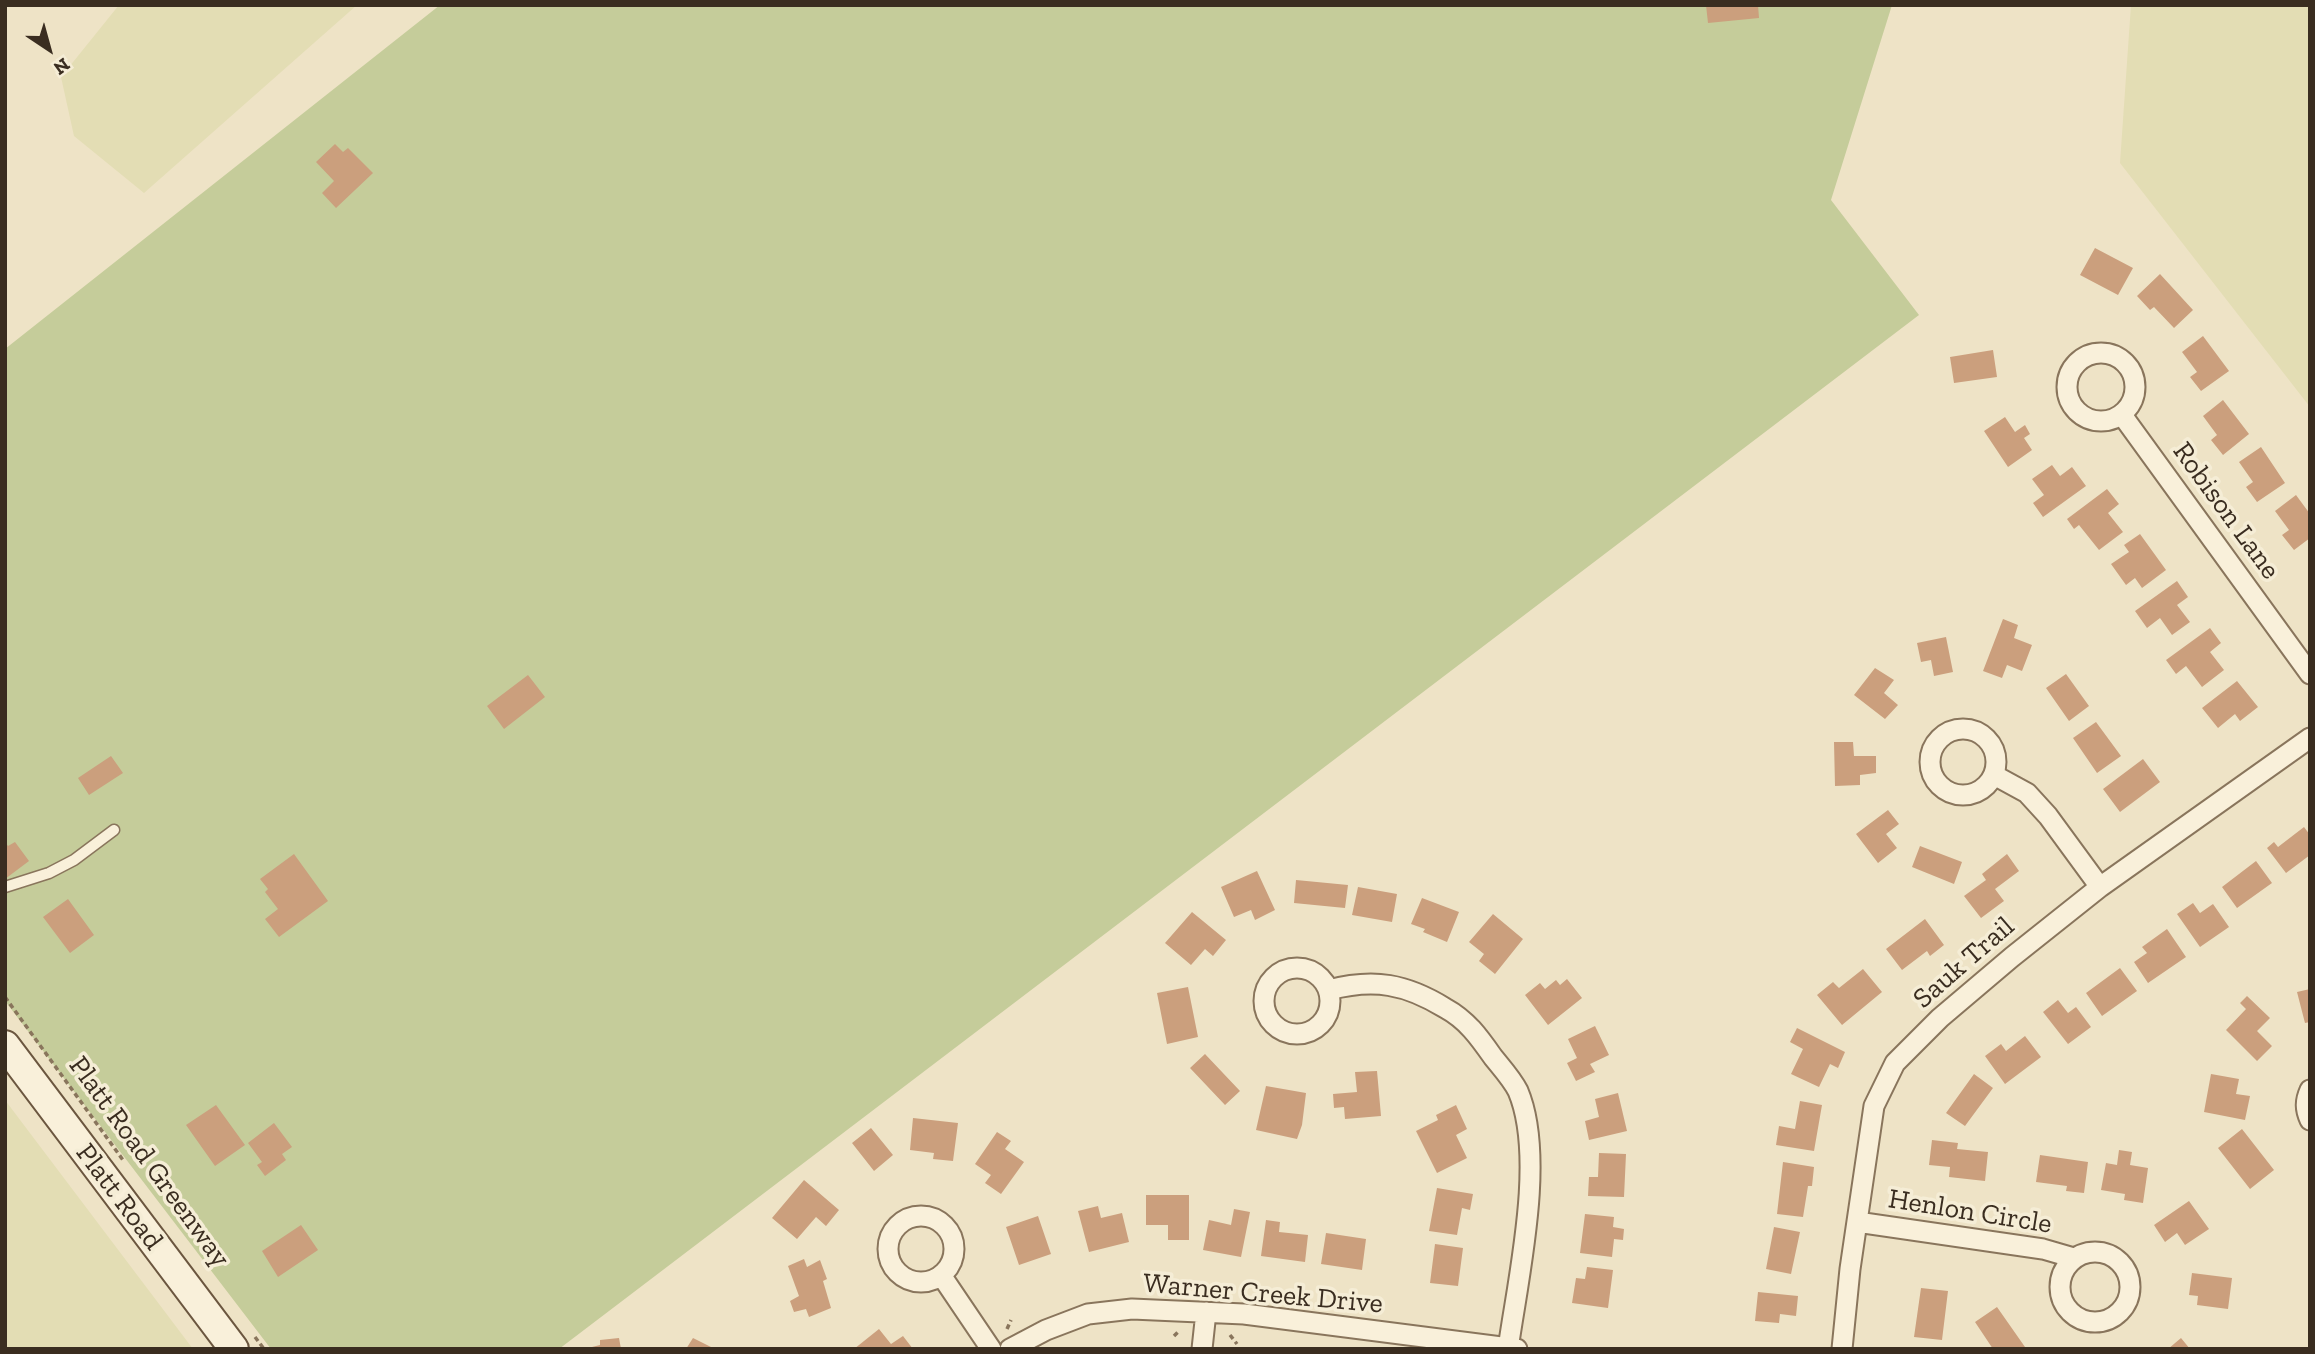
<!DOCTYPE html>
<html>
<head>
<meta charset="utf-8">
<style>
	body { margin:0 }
	#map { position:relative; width:2315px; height:1354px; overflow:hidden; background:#eee3c6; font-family:"Zilla Slab",serif }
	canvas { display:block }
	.frame { position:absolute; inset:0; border:7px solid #3a2d20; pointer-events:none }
	.north { position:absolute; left:14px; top:14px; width:70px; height:70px; -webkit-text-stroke:5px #f5edd6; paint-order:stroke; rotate:144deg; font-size:19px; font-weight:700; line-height:28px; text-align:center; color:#3a2d20 }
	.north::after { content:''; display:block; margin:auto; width:24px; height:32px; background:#3a2d20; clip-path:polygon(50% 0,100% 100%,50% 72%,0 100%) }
</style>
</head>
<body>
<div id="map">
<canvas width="2315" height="1354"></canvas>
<div class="frame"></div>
<div class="north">N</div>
</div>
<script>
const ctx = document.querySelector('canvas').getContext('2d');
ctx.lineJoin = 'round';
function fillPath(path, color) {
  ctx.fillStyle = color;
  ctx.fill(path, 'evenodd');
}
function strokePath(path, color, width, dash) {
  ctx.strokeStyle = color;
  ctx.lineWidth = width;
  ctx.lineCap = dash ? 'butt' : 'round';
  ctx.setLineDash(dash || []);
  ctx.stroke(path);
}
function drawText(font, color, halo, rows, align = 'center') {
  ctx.font = font + ' "Zilla Slab",serif';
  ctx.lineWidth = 7;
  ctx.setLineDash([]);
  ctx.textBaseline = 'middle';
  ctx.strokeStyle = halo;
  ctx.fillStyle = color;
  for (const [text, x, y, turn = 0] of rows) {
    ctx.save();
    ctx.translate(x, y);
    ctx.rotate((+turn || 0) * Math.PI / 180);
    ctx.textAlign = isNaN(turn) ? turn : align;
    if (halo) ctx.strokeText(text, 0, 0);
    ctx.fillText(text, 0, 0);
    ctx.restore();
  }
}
fillPath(new Path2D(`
	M119,5h238l-213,188 -70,-57 -13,-59z
	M2131,5h179v402l-190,-244z
	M5,1100l188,249h-188z`), '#e3ddb4');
fillPath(new Path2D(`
	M440,5h1452l-61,195 88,115 -1360,1034h-288l-266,-348v-652z`), '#c5cc9a');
fillPath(new Path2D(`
	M1706,5h52l1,13 -51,5z
	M335,144l8,8 5,-4 25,25 -37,35 -14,-15 12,-12 -18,-19z
	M2095,248l38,20 -15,27 -38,-20z
	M2160,274l33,36 -19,18 -20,-21 -4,3 -13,-14z
	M2203,336l26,35 -28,20 -11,-14 7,-5 -15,-20z
	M1993,350l4,27 -43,6 -4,-26z
	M2223,400l26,34 -26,21 -12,-15 6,-5 -14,-19z
	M2005,417l10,15 10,-7 5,9 -6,4 8,12 -24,17 -24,-36z
	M2261,447l24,36 -28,19 -11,-15 7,-5 -14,-20z
	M2052,465l8,11 12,-9 14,19 -43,31 -10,-14 11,-8 -12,-16z
	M2107,489l12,15 -11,9 15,19 -24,18 -20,-25 -5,4 -7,-10z
	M2296,495l14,19v24l-16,12 -12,-15 7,-5 -14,-19z
	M2140,534l26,36 -24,18 -7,-10 -9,7 -15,-21 18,-12 -5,-7z
	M2177,581l11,16 -11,8 13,17 -18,13 -12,-17 -13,10 -12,-17z
	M2003,619l15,6 -4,13 18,7 -10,26 -15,-6 -5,13 -19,-7z
	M2210,628l11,15 -11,9 14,18 -22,17 -16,-21 -10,8 -10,-14z
	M1946,637l7,35 -19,4 -3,-16 -10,2 -4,-19z
	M1875,668l19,12 -10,13 14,12 -13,14 -31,-24z
	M2066,674l23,32 -20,15 -23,-33z
	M528,675l17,22 -41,32 -17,-23z
	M2237,681l21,26 -18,14 -5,-7 -17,14 -16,-20z
	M2096,722l25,34 -24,17 -24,-35z
	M1834,742h19l1,14h22v17l-16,2v10l-25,1z
	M111,756l12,17 -34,22 -11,-17z
	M2143,759l17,23 -40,30 -17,-23z
	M1888,810l11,14 -13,10 11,14 -19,15 -22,-29z
	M2304,827l6,8v20l-24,18 -19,-25 7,-6 4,5z
	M5,842l3,4 7,-4 14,19 -24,18z
	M1920,846l42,16 -8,22 -42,-17z
	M294,854l34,47 -49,36 -14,-18 13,-10 -13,-17 3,-3 -8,-10z
	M2007,854l12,17 -24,18 9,12 -23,17 -17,-22 22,-16 -4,-6z
	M2256,861l16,22 -35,25 -15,-21z
	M1257,871l18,39 -20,10 -4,-10 -17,7 -13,-30z
	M1296,880l52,5 -3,23 -51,-5z
	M1358,887l39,7 -5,28 -40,-7z
	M1422,898l37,14 -12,30 -24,-10 2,-3 -14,-5z
	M68,899l26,36 -24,18 -27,-36z
	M2193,903l7,10 13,-9 16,23 -29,20 -23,-33z
	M1192,912l34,28 -13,16 -8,-7 -14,16 -26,-22z
	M1493,914l30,25 -28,35 -16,-13 5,-7 -15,-12z
	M1925,919l19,26 -14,11 -3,-5 -25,19 -16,-21z
	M2167,929l19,28 -38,26 -14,-21 13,-9 -5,-6z
	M2120,968l17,23 -35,25 -16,-23z
	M1863,969l19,23 -40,33 -25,-30 16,-13 6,6z
	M1567,979l15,19 -34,27 -23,-30 15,-12 5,6 11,-9 4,5z
	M1188,987l10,50 -31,7 -10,-51z
	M2310,989v33l-5,1 -8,-31z
	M2247,996l23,22 -13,13 15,15 -15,15 -31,-31 20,-21 -6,-6z
	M2058,1000l10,13 8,-6 15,20 -23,17 -25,-32z
	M1595,1026l14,29 -19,9 5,8 -19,9 -9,-18 10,-5 -9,-19z
	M1797,1028l48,24 -7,16 -8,-4 -11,23 -28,-13 12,-25 -13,-7z
	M2025,1036l16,21 -36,27 -20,-28 16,-12 5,7z
	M1205,1054l35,37 -15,14 -35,-37z
	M1377,1071l4,45 -36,3 -1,-12 -10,1 -1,-14 24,-2 -2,-20z
	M1974,1074l19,14 -28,38 -19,-13z
	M2211,1074l28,5 -3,15 14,2 -5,24 -41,-8z
	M1266,1086l40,7 -4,32 -5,14 -41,-9z
	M1618,1093l9,38 -38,9 -4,-19 14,-4 -4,-18z
	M1800,1101l22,4 -8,46 -38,-6 3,-19 16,3z
	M216,1105l29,40 -30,21 -29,-41z
	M1456,1105l11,24 -11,6 11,23 -30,15 -21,-42 22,-11 -2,-5z
	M913,1118l45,5 -5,38 -20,-2 1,-6 -24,-3z
	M274,1123l18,24 -10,7 4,6 -21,16 -8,-11 5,-3 -14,-19z
	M871,1128l22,27 -19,16 -22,-28z
	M2242,1129l32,41 -24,19 -32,-41z
	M997,1132l14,9 -6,8 19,13 -23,32 -16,-11 6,-8 -16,-11z
	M1932,1140l26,3 -1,6 31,3 -3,29 -36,-4 1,-10 -21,-2z
	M2119,1150l13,2 -2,13 18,3 -5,35 -19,-3 1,-6 -24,-4 5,-27 11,2z
	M1599,1153l27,1 -2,43 -36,-1 1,-19h9z
	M2040,1155l48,7 -4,31 -18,-2 1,-5 -31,-4z
	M1783,1162l31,5 -2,19h-4l-5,31 -26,-3z
	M804,1180l35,30 -13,16 -10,-9 -19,22 -25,-21z
	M1437,1188l36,6 -3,16 -8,-2 -5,27 -28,-4z
	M1146,1195h43v45h-21v-15h-22z
	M2189,1201l20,28 -24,16 -8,-12 -12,9 -11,-17z
	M1098,1206l3,12 21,-5 7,29 -40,10 -11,-41z
	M1234,1209l16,3 -9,45 -38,-7 6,-30 22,5z
	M1585,1214l29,3 -1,10 11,2 -1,11 -9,-1 -2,18 -32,-4z
	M1038,1216l13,38 -32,11 -13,-38z
	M1266,1220l14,2 -1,10 29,3 -3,27 -44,-6z
	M301,1225l17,25 -40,27 -16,-26z
	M1774,1227l26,5 -9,42 -25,-5z
	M1326,1233l40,6 -4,31 -41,-6z
	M1435,1244l28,4 -5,38 -28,-3z
	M804,1259l3,8 13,-7 7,19 -4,2 8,27 -22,9 -3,-8 -12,3 -4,-11 9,-5 -11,-30z
	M1587,1267l26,3 -5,38 -36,-5 4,-25 9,1z
	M2192,1273l40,5 -4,31 -31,-4 1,-9 -9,-1z
	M1921,1288l27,3 -6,49 -28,-3z
	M1758,1292l40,4 -2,20 -16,-2 -1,9 -24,-2z
	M1997,1307l28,40 -3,2h-29l-18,-27z
	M879,1329l12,15 12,-8 10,13h-59z
	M619,1338l2,11h-37l16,-4v-5z
	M693,1338l22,11h-29z
	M2181,1338l9,11h-22z`), '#cb9f7d');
const service = new Path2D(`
	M5,887l44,-14 25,-13 40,-30`);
const minor = new Path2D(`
	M2067 387a34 34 0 1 1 68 0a34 34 0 1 1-68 0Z
	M2122,415l188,259
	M1930 762a33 33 0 1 1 66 0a33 33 0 1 1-66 0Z
	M1994,775l33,18 21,23 52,71
	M1264 1001a33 33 0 1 1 66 0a33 33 0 1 1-66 0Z
	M1329,990c45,-12 77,-6 116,18 22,12 34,29 48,49 8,10 19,22 25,34 28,66 0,187 -10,258
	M2310,1090c-5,11 -5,19 0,30
	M888 1249a33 33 0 1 1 66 0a33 33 0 1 1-66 0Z
	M1857,1222l186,27 31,9
	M2060 1287a35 35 0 1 1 70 0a35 35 0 1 1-70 0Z
	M941,1275l50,74
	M1010,1349l36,-19 42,-16 44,-5 112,5 273,35
	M1202,1349l4,-37
	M1842,1349l8,-80 24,-163 21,-43 45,-45 72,-61 88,-70 210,-149`);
const secondary = new Path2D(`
	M5,1045l229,304`);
strokePath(service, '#89755c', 13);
strokePath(minor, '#89755c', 23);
strokePath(secondary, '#6b563f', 32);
strokePath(new Path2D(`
	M5,997l118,163
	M1007,1329l4,-9
	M1230,1335l7,9
	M1174,1336l6,-6
	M255,1337l9,12`), '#89755c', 3.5, [5, 3.5]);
strokePath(service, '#f9f0da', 10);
strokePath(minor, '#f9f0da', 19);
strokePath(secondary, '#f9f0da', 28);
drawText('28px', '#3a2d20', '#f5edd6', [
	["Robison Lane",2226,511,54],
	["Sauk Trail",1964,963,-41],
	["Platt Road Greenway",149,1162,54],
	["Platt Road",119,1197,53],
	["Henlon Circle",1970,1212,9],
	["Warner Creek Drive",1263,1294,5]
]);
</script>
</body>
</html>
